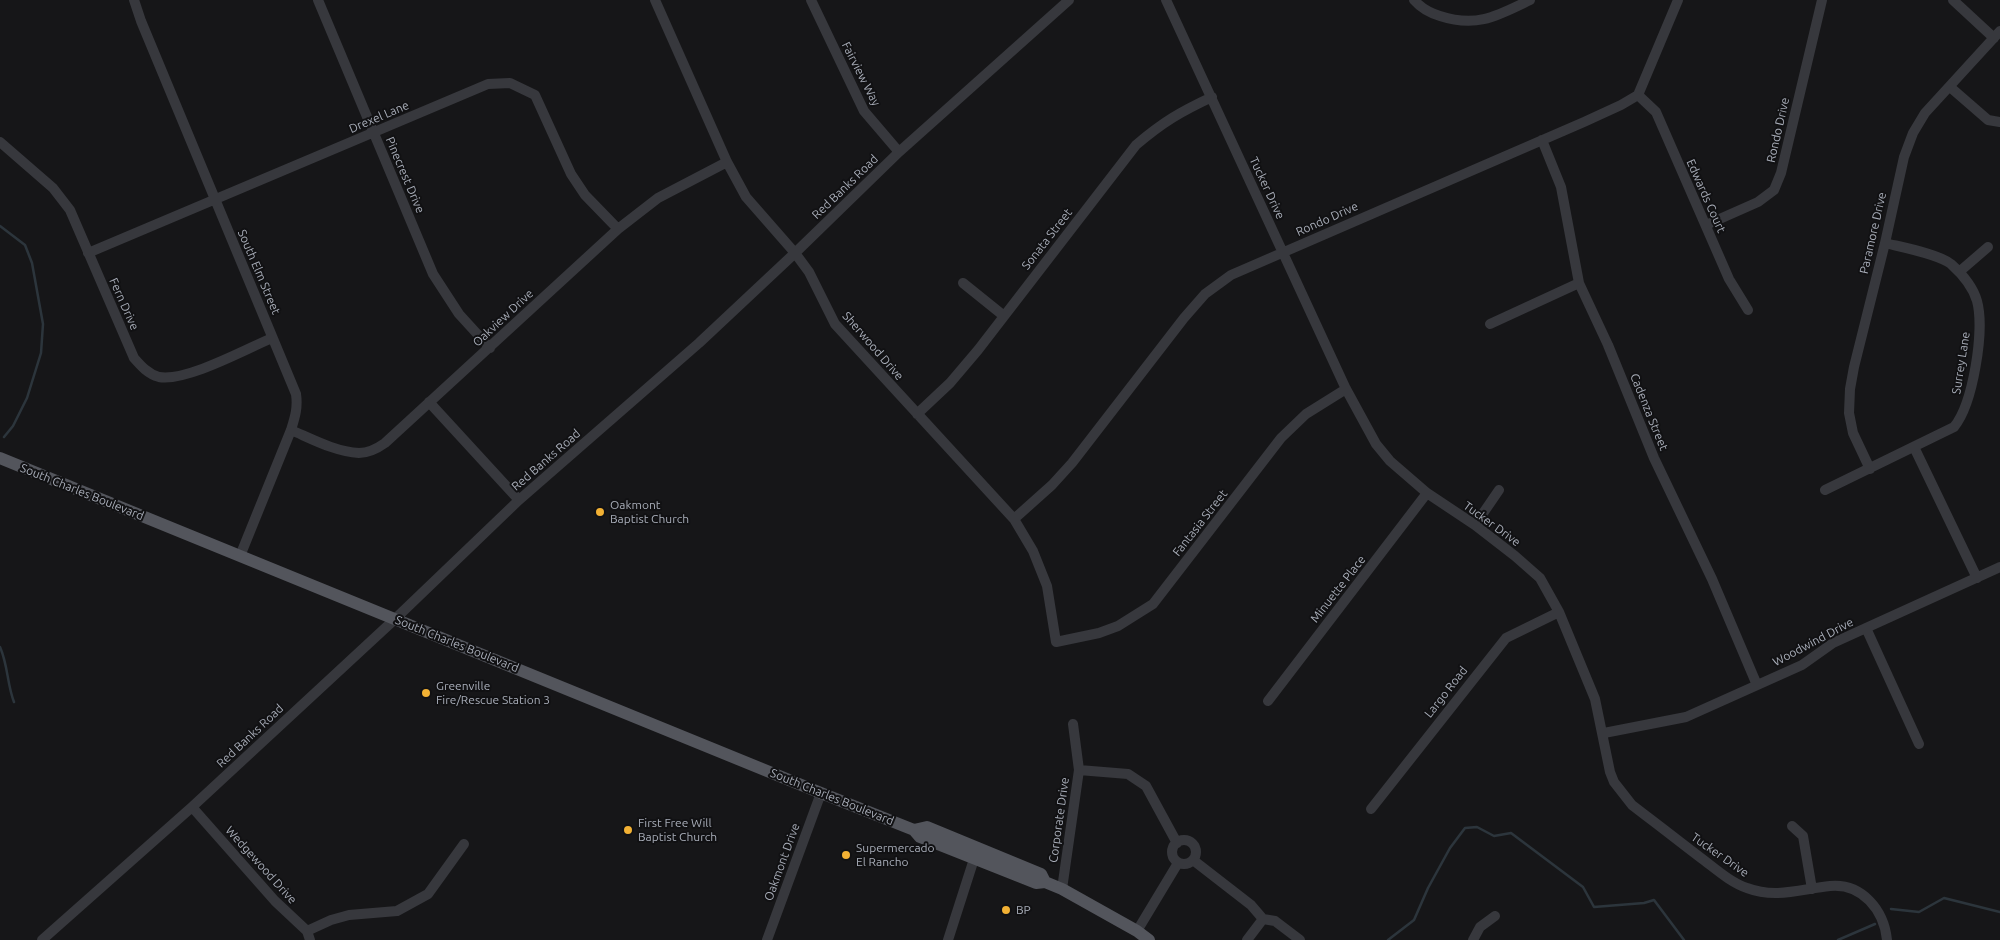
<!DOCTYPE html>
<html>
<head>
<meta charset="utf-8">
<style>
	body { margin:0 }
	canvas { display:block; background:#161618 }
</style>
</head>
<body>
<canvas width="2000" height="940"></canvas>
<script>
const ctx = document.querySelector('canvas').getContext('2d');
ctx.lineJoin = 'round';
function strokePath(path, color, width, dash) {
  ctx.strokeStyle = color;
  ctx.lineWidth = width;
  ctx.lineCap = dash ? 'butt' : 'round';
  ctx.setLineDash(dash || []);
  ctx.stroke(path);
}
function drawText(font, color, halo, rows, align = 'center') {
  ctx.font = font + ' Ubuntu,sans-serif';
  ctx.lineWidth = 4;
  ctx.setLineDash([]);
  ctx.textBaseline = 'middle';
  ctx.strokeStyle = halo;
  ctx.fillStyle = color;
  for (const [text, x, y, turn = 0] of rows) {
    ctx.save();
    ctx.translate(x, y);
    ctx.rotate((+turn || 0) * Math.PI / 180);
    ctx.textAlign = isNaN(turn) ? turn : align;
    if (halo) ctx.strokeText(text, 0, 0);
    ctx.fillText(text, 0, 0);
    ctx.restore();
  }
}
strokePath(new Path2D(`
	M0,226l25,19 7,18 11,61 -2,29 -14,45 -14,28 -9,11
	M0,647c8,18 7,37 14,55
	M1891,909l28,3 25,-14 56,14
	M1388,940l26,-20 14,-32 22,-40 15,-20 12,-1 17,9 17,-3 72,54 11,20 50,-4 10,-3 30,40
	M1838,940l37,-16`), '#2c353c', 2.5);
strokePath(new Path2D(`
	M134,0l7,21 155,373c2,14 -1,23 -5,36l-51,126
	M318,0l115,274 26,40 31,34
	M655,0l72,162 19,35 49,56 14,19 26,52 179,195 19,32 14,35 9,56 43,-9 19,-7 35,-22 128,-166 25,-24 40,-25
	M811,0l53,111 35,41
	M1166,0l180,389 30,55 14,17 37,32 48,32 40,31 25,22 19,34 36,87 15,73 4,10 18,23 13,10c20,15 40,31 60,46 13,10 27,22 42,27 29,11 54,1 83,-2 32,-3 54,24 57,54
	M1414,0c7,8 16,13 26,16 37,12 57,0 90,-16
	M1953,0l41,38
	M1950,87l38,33 12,2
	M1638,95l18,17 73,167 19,31
	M1542,140l19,47 18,96 29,62 46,113 58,121 45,106
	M0,142l53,46 17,22 64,148c7,8 14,16 25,19 27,5 87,-28 113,-39
	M1706,225l52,-23 16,-12 7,-17 41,-173
	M88,253l400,-169 22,-1 25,12 36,79 14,21 33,34
	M1959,272l29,-25
	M963,283l41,33
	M1490,324l89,-41
	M429,402l90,98
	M917,414l33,-31 28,-33 158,-205c27,-23 44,-33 76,-48
	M291,430c21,9 45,22 68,23 10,0 19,-5 26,-10l233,-214 40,-31 69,-36
	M1914,447l63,131
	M1870,469l-17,-36 -4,-20 1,-24 4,-22 31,-124 19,-86 9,-24 12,-20 75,-82
	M1825,490l129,-63c19,-23 31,-97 23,-126 -4,-14 -16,-28 -26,-37 -12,-10 -50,-17 -66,-21
	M1014,519l38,-34 20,-22 112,-145 21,-24 26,-19 353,-153 37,-17 17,-10 40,-95
	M1475,525l24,-35
	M1866,628l53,116
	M1268,701l159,-208
	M1604,733l82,-16 116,-52 31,-22 167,-76
	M1079,770l49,4 18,12 31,57
	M192,807l83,94 32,30 3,9
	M1371,809l135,-171 53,-26
	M1792,826l11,10 9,53
	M1172 852a12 12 0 1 1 24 0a12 12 0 1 1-24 0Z
	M1193,860l58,45 12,14
	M1062,889l17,-119 -6,-46
	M1263,919l12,2 25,19
	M307,931l24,-11 18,-5 48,-4 31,-17 36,-50
	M1137,931l41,-68
	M42,940l150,-133 203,-188 124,-119 180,-157 96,-90 104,-101 170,-152
	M767,940l54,-147
	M948,940l26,-81
	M1247,940l16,-21
	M1473,940l7,-13 15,-11`), '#37383d', 10);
strokePath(new Path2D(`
	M0,458l821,335 93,37 13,-3 114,47 4,8
	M914,830l6,7 116,46 9,-1 17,7 75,42 12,9`), '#53555c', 12);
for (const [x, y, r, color] of [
	[600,512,5,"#f2b134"],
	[426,693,5,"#f2b134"],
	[628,830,5,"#f2b134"],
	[846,855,5,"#f2b134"],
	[1006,910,5,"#f2b134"]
]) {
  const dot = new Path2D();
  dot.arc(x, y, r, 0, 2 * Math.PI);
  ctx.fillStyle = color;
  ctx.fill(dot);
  strokePath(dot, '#111113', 2);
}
drawText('12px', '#a8adb8', '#111113', [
	["Fairview Way",861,74,63],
	["Drexel Lane",379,117,-23],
	["Rondo Drive",1778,130,-77],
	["Pinecrest Drive",405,175,67],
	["Red Banks Road",845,187,-44],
	["Tucker Drive",1267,188,65],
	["Edwards Court",1706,196,66],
	["Rondo Drive",1327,219,-24],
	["Paramore Drive",1873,233,-77],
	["Sonata Street",1047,239,-52],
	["South Elm Street",259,272,67],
	["Fern Drive",124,304,66],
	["Oakview Drive",503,318,-43],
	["Sherwood Drive",873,346,49],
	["Surrey Lane",1961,363,-81],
	["Cadenza Street",1649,412,68],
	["Red Banks Road",546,460,-41],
	["South Charles Boulevard",82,492,22],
	["Fantasia Street",1200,523,-52],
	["Tucker Drive",1492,524,36],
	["Minuette Place",1338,589,-52],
	["Woodwind Drive",1813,642,-28],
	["South Charles Boulevard",457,644,22],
	["Largo Road",1446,692,-52],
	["Red Banks Road",250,736,-43],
	["South Charles Boulevard",832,797,22],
	["Corporate Drive",1059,820,-82],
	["Tucker Drive",1720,855,35],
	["Oakmont Drive",782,862,-70],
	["Wedgewood Drive",261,865,48]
]);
drawText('12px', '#a8adb8', '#111113', [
	["Oakmont",610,505],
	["Baptist Church",610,519],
	["Greenville",436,686],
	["Fire/Rescue Station 3",436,700],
	["First Free Will",638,823],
	["Baptist Church",638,837],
	["Supermercado",856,848],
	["El Rancho",856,862],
	["BP",1016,910]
], 'left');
</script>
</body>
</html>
